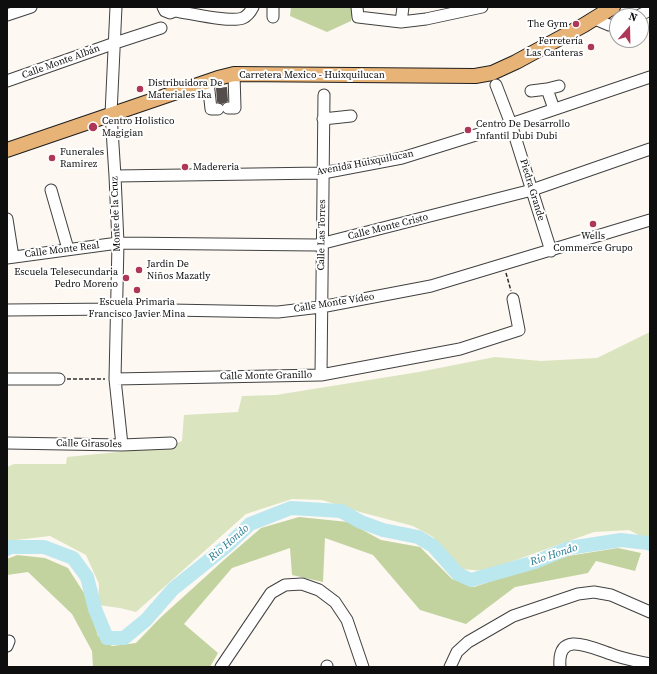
<!DOCTYPE html>
<html>
<head>
<meta charset="utf-8">
<style>
	body { margin:0 }
	#map { position:relative; width:657px; height:674px; overflow:hidden; background:#fdf8f1; font-family:"Source Serif 4",serif }
	canvas { display:block }
	.frame { position:absolute; inset:0; border:8px solid #0e0e0e; pointer-events:none }
	.north { position:absolute; left:609px; top:8px; width:40px; height:40px; box-sizing:border-box; background:#fff; border:1px solid #9f9f9f; border-radius:50%; rotate:20deg; font-size:11px; font-weight:700; line-height:16px; text-align:center; color:#0e0e0e }
	.north::after { content:''; display:block; margin:auto; width:14px; height:18px; background:#ae3757; clip-path:polygon(50% 0,100% 100%,50% 72%,0 100%) }
</style>
</head>
<body>
<div id="map">
<canvas width="657" height="674"></canvas>
<div class="frame"></div>
<div class="north">N</div>
</div>
<script>
const ctx = document.querySelector('canvas').getContext('2d');
ctx.lineJoin = 'round';
function fillPath(path, color) {
  ctx.fillStyle = color;
  ctx.fill(path, 'evenodd');
}
function strokePath(path, color, width, dash) {
  ctx.strokeStyle = color;
  ctx.lineWidth = width;
  ctx.lineCap = dash ? 'butt' : 'round';
  ctx.setLineDash(dash || []);
  ctx.stroke(path);
}
function drawText(font, color, halo, rows, align = 'center') {
  ctx.font = font + ' "Source Serif 4",serif';
  ctx.lineWidth = 4;
  ctx.setLineDash([]);
  ctx.textBaseline = 'middle';
  ctx.strokeStyle = halo;
  ctx.fillStyle = color;
  for (const [text, x, y, turn = 0] of rows) {
    ctx.save();
    ctx.translate(x, y);
    ctx.rotate((+turn || 0) * Math.PI / 180);
    ctx.textAlign = isNaN(turn) ? turn : align;
    if (halo) ctx.strokeText(text, 0, 0);
    ctx.fillText(text, 0, 0);
    ctx.restore();
  }
}
fillPath(new Path2D(`
	M650,332v209l-21,-11 -35,2 -109,39 -24,-2 -28,-32 -20,-11 -53,-14 -38,-12 -30,-1 -46,15 -110,98 -16,-4 -22,-3 1,-21 -13,-29 -36,-19 -43,5v-74l7,-3h52l1,-7 102,-10 13,-6 2,-26 54,-3 4,-16 34,-1 143,-23 76,-15 46,4 56,-3z`), '#dae4be');
fillPath(new Path2D(`
	M291,7h62l-2,14 -24,11 -37,-16z
	M299,517l49,5 33,18 39,7 32,32 22,8 94,-31 50,-8 23,5 -6,18 -39,-10 -8,12 -73,14 -49,37 -46,-14 -47,-55 -48,-17 -2,44 -31,-7 -2,-27 -58,20 -48,56 34,29 -8,14h-117l-1,-16 -20,-37 -44,-42 -21,3v-16l10,-4 28,3 23,10 16,25 14,43 14,10 24,-3 24,-25 65,-59 36,-31z`), '#c2d39f');
strokePath(new Path2D(`
	M7,549l3,-2h34l29,11 14,19 8,32 12,29h17l22,-18 27,-31 55,-44 22,-21 41,-16 50,3 20,11 22,8 35,7 15,9 25,28 13,6 64,-18 34,-14 52,-8 27,3 2,1`), '#bbe7ef', 14);
fillPath(new Path2D(`
	M227,87l1,14 -6,3 -5,-2 -1,-14z`), '#554d4c');
const minor = new Path2D(`
	M116,7l-5,107 4,62 3,67 -3,136 7,66
	M163,7l2,4 5,2 5,-2 2,-4
	M357,7l1,10 43,5 25,-3 56,-12
	M175,11c15,2 55,12 68,7 4,-2 8,-7 10,-11
	M7,15l24,-8
	M638,16l12,-6
	M273,17v-10
	M595,19l14,6h8
	M401,22l2,-15
	M7,81l108,-38 46,-15
	M208,82l3,27h7
	M496,85l15,39 40,127
	M547,89l12,-3
	M531,91l16,-2 7,20
	M228,108h7l-1,-34
	M323,119l28,-3
	M115,176l208,-3 79,-15 109,-34 139,-47
	M51,190l17,59
	M7,219l6,38
	M7,258l111,-15 198,2 216,-55 118,-41
	M7,310l109,-1 162,3 43,-5 110,-21 219,-66
	M321,375l3,-280
	M7,379h52
	M115,379l206,-4 139,-26 59,-19 -6,-31
	M7,443l115,2 49,-2
	M7,646l2,-5
	M221,667l50,-74 14,-8 17,-1 17,6 16,12 12,18 16,47
	M327,667v-1
	M450,667l7,-15 11,-10 45,-26 65,-22 16,-2 17,3 39,17
	M560,667c-3,-38 32,-19 51,-13 12,5 26,7 39,10`);
const major = new Path2D(`
	M7,150l211,-72 16,-4 241,2 17,-3 24,-11 68,-37 29,-18`);
strokePath(minor, '#414141', 13);
strokePath(major, '#1f1f1f', 16);
strokePath(new Path2D(`
	M506,273l5,18
	M67,379h38`), '#303030', 1.5, [4, 2]);
strokePath(minor, '#fff', 11);
strokePath(major, '#e8b376', 14);
for (const [x, y, r, color] of [
	[576,24,4,"#ae3757"],
	[591,47,4,"#ae3757"],
	[140,89,4,"#ae3757"],
	[93,127,5,"#ae3757"],
	[468,130,4,"#ae3757"],
	[52,158,4,"#ae3757"],
	[185,167,4,"#ae3757"],
	[593,224,4,"#ae3757"],
	[139,270,4,"#ae3757"],
	[126,278,4,"#ae3757"],
	[137,290,4,"#ae3757"]
]) {
  const dot = new Path2D();
  dot.arc(x, y, r, 0, 2 * Math.PI);
  ctx.fillStyle = color;
  ctx.fill(dot);
  strokePath(dot, '#fff', 1.5);
}
drawText('10px', '#0e0e0e', '#fff', [
	["The Gym",568,24,"right"],
	["Ferretería",583,41,"right"],
	["Las Canteras",583,53,"right"],
	["Distribuidora De",148,83],
	["Materiales Ika",148,95],
	["Centro Holistico",102,121],
	["Magigian",102,133],
	["Centro De Desarrollo",476,124],
	["Infantil Dubi Dubi",476,136],
	["Funerales",60,152],
	["Ramirez",60,164],
	["Madereria",193,167],
	["Wells",593,236,"center"],
	["Commerce Grupo",593,248,"center"],
	["Jardin De",147,264],
	["Niños Mazatly",147,276],
	["Escuela Telesecundaria",118,272,"right"],
	["Pedro Moreno",118,284,"right"],
	["Escuela Primaria",137,302,"center"],
	["Francisco Javier Mina",137,314,"center"]
], 'left');
drawText('10px', '#0e0e0e', '#fff', [
	["Calle Monte Albán",61,62,-20],
	["Carretera Mexico - Huixquilucan",312,75],
	["Avenida Huixquilucan",365,163,-11],
	["Piedra Grande",532,190,73],
	["Monte de la Cruz",116,214,-92],
	["Calle Monte Cristo",388,227,-14],
	["Calle Las Torres",322,235,-89],
	["Calle Monte Real",62,250,-7],
	["Calle Monte Vídeo",334,303,-9],
	["Calle Monte Granillo",266,376,-1],
	["Calle Girasoles",89,444,1]
]);
drawText('italic 11px', '#267a91', '#fff', [
	["Rio Hondo",229,543,-41],
	["Rio Hondo",554,555,-18]
]);
</script>
</body>
</html>
